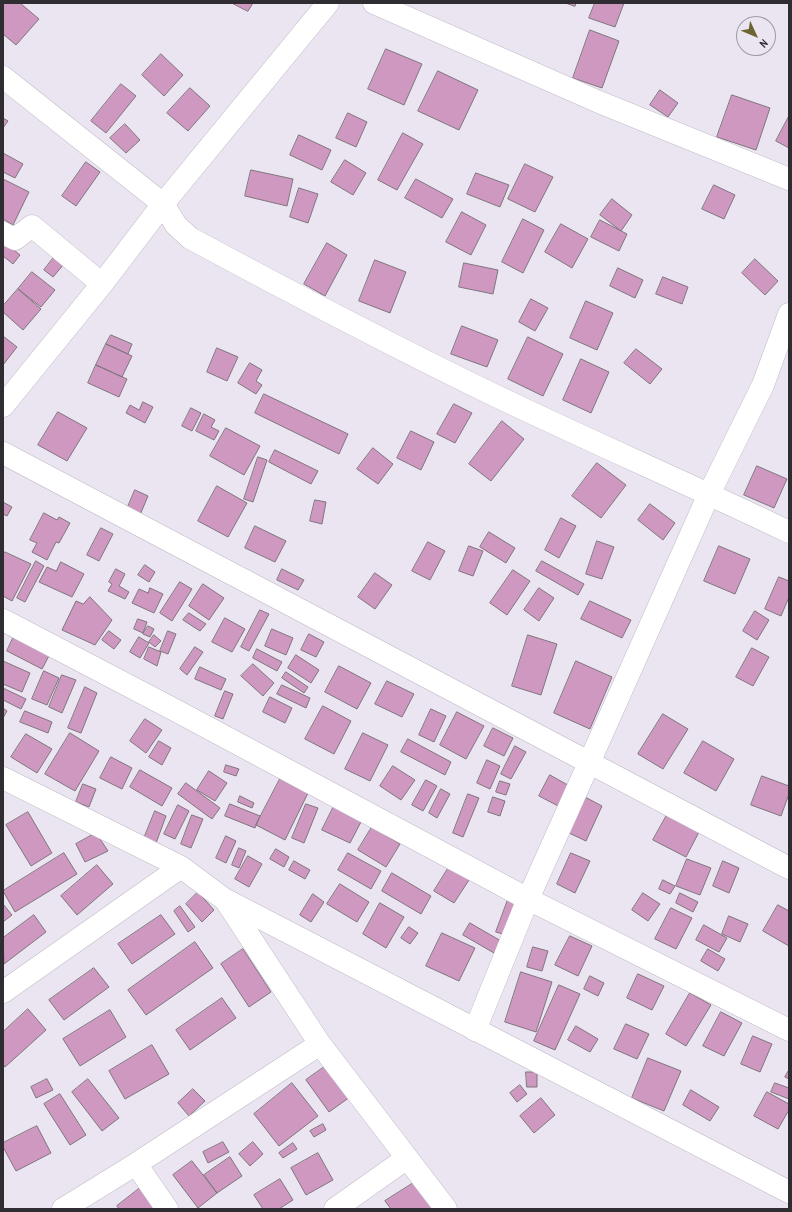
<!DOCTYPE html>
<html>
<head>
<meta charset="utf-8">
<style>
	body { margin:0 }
	#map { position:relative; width:792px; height:1212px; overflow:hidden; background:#eae5f1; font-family:"Archivo Narrow",sans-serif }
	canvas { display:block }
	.frame { position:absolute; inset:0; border:4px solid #2f2d32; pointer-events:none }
	.north { position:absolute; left:736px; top:16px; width:40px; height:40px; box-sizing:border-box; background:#eae5f1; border:1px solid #9f9ba5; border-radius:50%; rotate:134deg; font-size:11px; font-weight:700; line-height:16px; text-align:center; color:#2f2d32 }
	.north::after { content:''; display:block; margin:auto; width:14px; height:18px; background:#6c6532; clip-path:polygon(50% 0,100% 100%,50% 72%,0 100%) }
</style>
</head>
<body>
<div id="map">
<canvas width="792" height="1212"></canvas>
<div class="frame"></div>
<div class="north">N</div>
</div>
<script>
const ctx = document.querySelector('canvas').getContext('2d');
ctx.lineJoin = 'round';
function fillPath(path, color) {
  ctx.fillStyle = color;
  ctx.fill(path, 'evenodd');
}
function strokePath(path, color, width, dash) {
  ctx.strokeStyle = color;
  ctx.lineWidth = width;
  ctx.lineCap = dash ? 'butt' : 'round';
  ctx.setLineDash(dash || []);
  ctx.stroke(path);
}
const building = new Path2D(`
	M3,3h17l19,16 -23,26 -13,-11z
	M232,3h21l-5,8z
	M566,3h10l-1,3z
	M595,3h29l-9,24 -26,-9z
	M590,30l29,11 -17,47 -29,-10z
	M386,49l36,15 -18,41 -36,-16z
	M161,54l22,21 -19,21 -22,-21z
	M438,71l40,19 -19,40 -41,-19z
	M121,84l15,12 -30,37 -15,-12z
	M190,88l20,18 -22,25 -21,-18z
	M660,90l18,13 -10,14 -18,-12z
	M732,95l38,13 -14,42 -39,-13z
	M348,113l19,9 -11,25 -20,-9z
	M789,116v32l-13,-7z
	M3,118l5,3 -5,7z
	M125,124l15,16 -14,13 -16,-15z
	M403,133l20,11 -26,46 -19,-10z
	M299,135l32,15 -9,20 -32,-15z
	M3,153l20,11 -8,14 -12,-6z
	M345,160l21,13 -13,22 -22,-13z
	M86,162l14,10 -24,34 -14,-10z
	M525,164l28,13 -18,35 -27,-13z
	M251,170l42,9 -6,27 -42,-10z
	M476,173l33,12 -9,22 -33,-13z
	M3,179l26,13 -16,33 -10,-6z
	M416,179l37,20 -11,19 -37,-20z
	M714,185l21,10 -11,24 -22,-10z
	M299,188l19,6 -10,29 -18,-6z
	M612,199l20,16 -11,16 -21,-16z
	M462,212l24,13 -15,30 -25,-13z
	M523,219l21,11 -21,43 -21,-11z
	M600,220l27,14 -8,17 -28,-14z
	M561,224l27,15 -16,29 -27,-16z
	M3,241l17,14 -7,9 -10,-8z
	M327,243l20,12 -22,41 -21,-12z
	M55,256l9,8 -11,13 -9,-7z
	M755,259l23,22 -13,14 -23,-22z
	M375,260l31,12 -16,41 -31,-12z
	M464,263l34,7 -5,24 -34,-7z
	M618,268l25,12 -8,18 -25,-12z
	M32,272l23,18 -14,17 -23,-18z
	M663,277l25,10 -6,17 -26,-10z
	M18,289l23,20 -18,21 -20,-18v-6z
	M531,299l17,9 -13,23 -16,-9z
	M586,301l27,12 -16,37 -27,-12z
	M462,326l36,14 -11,27 -36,-13z
	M111,335l21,9 -4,10 -22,-10z
	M3,336l14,11 -14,18z
	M528,337l35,17 -20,42 -35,-17z
	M106,344l26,12 -10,21 -26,-12z
	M217,348l21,9 -11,24 -20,-9z
	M636,349l26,20 -12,15 -26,-21z
	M581,359l28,13 -18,41 -28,-13z
	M250,363l12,7 -6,11 6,4 -6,9 -18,-11z
	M96,365l31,14 -8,18 -31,-14z
	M264,394l84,40 -9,20 -84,-41z
	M143,402l10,5 -8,16 -19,-10 4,-8 9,5z
	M454,404l18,9 -17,30 -18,-9z
	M191,408l10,5 -9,18 -10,-5z
	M58,412l29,16 -20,33 -29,-16z
	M204,414l11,6 -4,7 8,4 -5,9 -18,-9z
	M502,421l22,18 -33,42 -22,-17z
	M226,428l34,18 -16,29 -34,-19z
	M411,431l23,11 -13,28 -24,-12z
	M373,448l20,16 -15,20 -21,-15z
	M275,450l43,21 -7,13 -42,-22z
	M258,457l9,3 -14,42 -9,-3z
	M597,463l29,22 -25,33 -29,-22z
	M757,466l30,13 -13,29 -30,-13z
	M217,486l30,17 -19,34 -30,-16z
	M135,490l13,6 -8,19 -13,-6z
	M315,500l11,2 -4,22 -12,-3z
	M3,502l9,5 -5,9 -4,-2z
	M650,504l25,19 -12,17 -25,-20z
	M44,513l13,7 2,-3 11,6 -11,20 -3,-1 -9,18 -15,-8 5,-9 -7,-3z
	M561,518l15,8 -17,32 -14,-8z
	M255,526l31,15 -11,21 -30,-14z
	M101,528l12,6 -14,27 -12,-6z
	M489,532l26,16 -9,15 -26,-16z
	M597,541l17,6 -12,32 -16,-5z
	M428,542l17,9 -15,29 -18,-9z
	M469,546l14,5 -10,25 -14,-5z
	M719,546l31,13 -15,35 -31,-13z
	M5,552l26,12 -19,37 -9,-5v-41z
	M36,561l8,5 -19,36 -8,-4z
	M542,561l42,23 -6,11 -42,-24z
	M61,562l23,12 -12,23 -33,-15 8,-15 9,4z
	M145,565l10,7 -6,10 -11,-7z
	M116,569l9,5 -6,12 10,6 -4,7 -17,-8 4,-7 -3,-2z
	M282,569l22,11 -6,10 -21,-10z
	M513,570l17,11 -23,34 -17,-12z
	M375,573l17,12 -17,24 -17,-12z
	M779,577l10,4v16l-8,19 -16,-7z
	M180,582l12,7 -20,32 -12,-8z
	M203,584l21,14 -15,22 -20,-14z
	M150,588l13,6 -9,19 -22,-10 7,-14 9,4z
	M539,588l15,10 -15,23 -15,-11z
	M90,597l22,23 -17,25 -33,-15 14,-29 7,3z
	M590,601l41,19 -9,18 -41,-19z
	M260,610l9,4 -20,37 -8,-4z
	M755,611l14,9 -12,20 -14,-9z
	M189,613l17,11 -6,7 -17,-11z
	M225,618l20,11 -13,23 -20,-10z
	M138,619l9,3 -4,11 -9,-4z
	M148,626l6,3 -4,8 -7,-3z
	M272,629l21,9 -7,17 -21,-9z
	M109,631l12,9 -7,9 -12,-9z
	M168,631l8,3 -8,20 -8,-3z
	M15,634l36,18 -9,17 -35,-18z
	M309,634l15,8 -8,15 -15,-7z
	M154,635l7,6 -6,6 -6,-5z
	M528,635l29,9 -16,51 -29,-9z
	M139,637l10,6 -9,15 -10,-6z
	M149,647l12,5 -4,14 -13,-7z
	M195,647l8,5 -16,23 -7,-6z
	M752,648l17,9 -16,29 -17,-9z
	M257,649l25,13 -5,9 -24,-13z
	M296,655l23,15 -8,13 -23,-15z
	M3,661l27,12 -8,19 -19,-8z
	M576,661l36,16 -22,52 -36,-16z
	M253,664l21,19 -11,13 -22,-20z
	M339,666l32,17 -14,26 -32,-17z
	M200,667l26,12 -5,11 -26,-11z
	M44,671l15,7 -12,27 -15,-6z
	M286,672l22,15 -4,6 -22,-15z
	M62,675l14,5 -14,33 -13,-6z
	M387,681l27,13 -12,23 -27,-13z
	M282,685l28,13 -4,10 -29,-14z
	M85,687l12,6 -16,40 -13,-5z
	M3,688l23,11 -5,10 -18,-9z
	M225,691l8,3 -10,25 -8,-3z
	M270,697l22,11 -7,15 -22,-11z
	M323,706l28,15 -17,33 -29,-15z
	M3,708l4,3 -4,7z
	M431,709l15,7 -12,26 -15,-7z
	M25,711l27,11 -4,11 -28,-11z
	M457,712l27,14 -18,33 -26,-14z
	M663,714l25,15 -25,40 -25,-15z
	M145,719l17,11 -16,23 -16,-12z
	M493,728l20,10 -9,18 -20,-10z
	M70,733l29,18 -24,40 -30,-17z
	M363,733l25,12 -18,36 -25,-12z
	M26,734l26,15 -15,24 -26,-16z
	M408,739l43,23 -6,13 -44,-23z
	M159,741l12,7 -9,17 -13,-8z
	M703,741l31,18 -18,32 -32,-18z
	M515,746l11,6 -15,27 -10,-5z
	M111,757l21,11 -10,21 -22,-11z
	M487,760l13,6 -10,23 -13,-6z
	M226,765l13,4 -3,7 -12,-4z
	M393,766l22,14 -14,20 -21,-14z
	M140,770l32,18 -10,18 -32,-19z
	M209,771l18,12 -12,18 -18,-11z
	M550,775l23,13 -11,20 -23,-12z
	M762,776l27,10v8l-8,22 -30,-11z
	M280,779l28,14 -23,47 -29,-15z
	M426,780l11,6 -14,25 -11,-6z
	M500,781l10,3 -4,11 -10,-3z
	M186,783l34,25 -8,11 -34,-25z
	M83,784l13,5 -7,18 -13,-5z
	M441,789l9,5 -13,24 -8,-5z
	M468,794l11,4 -16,39 -10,-4z
	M240,796l14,7 -2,5 -14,-6z
	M493,797l12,4 -5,15 -12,-4z
	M585,797l17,9 -16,35 -17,-8z
	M230,804l30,12 -5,12 -30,-12z
	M306,804l12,4 -14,35 -12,-5z
	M178,805l11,6 -14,28 -11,-5z
	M334,806l28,14 -12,23 -28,-13z
	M155,811l11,5 -11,30 -12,-5z
	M28,812l24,41 -21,13 -25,-41z
	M192,815l11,4 -12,29 -10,-4z
	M667,815l32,17 -13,25 -33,-17z
	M372,827l28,17 -14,23 -28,-17z
	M96,833l12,18 -23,11 -9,-18z
	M226,836l10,5 -10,22 -10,-5z
	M239,848l7,3 -7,17 -7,-3z
	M276,849l13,8 -5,10 -14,-8z
	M64,853l13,21 -62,38 -12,-21z
	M348,853l33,18 -10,18 -33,-19z
	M571,853l19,8 -15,32 -18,-9z
	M248,856l14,8 -13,23 -14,-8z
	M687,859l24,9 -11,27 -24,-9z
	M294,861l16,9 -5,9 -16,-9z
	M723,861l16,7 -10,25 -16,-7z
	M97,865l16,19 -36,31 -16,-19z
	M449,867l20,13 -15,23 -20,-12z
	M392,873l39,23 -10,18 -39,-23z
	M663,880l12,6 -5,8 -11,-5z
	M340,884l29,18 -12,20 -30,-18z
	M198,892l16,18 -12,12 -16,-18z
	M643,893l17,11 -12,17 -16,-11z
	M680,893l18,9 -5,10 -17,-9z
	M313,894l11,8 -13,20 -11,-7z
	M509,897l12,4 -12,35 -13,-4z
	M380,903l24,14 -18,31 -23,-14z
	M3,904l9,11 -9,7z
	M778,905l11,6v35l-26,-15z
	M180,906l15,21 -7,5 -14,-21z
	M671,908l21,10 -16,31 -21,-10z
	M34,915l12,17 -42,32 -1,-26z
	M161,915l14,19 -43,30 -14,-20z
	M729,916l19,8 -8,18 -18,-8z
	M470,923l31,18 -7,12 -31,-18z
	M704,925l23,13 -8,14 -23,-12z
	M409,927l9,6 -8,11 -9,-6z
	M442,933l33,15 -16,33 -33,-15z
	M570,936l22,10 -14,30 -23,-11z
	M195,942l18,26 -67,47 -18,-25z
	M533,947l15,4 -6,20 -15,-4z
	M243,949l28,43 -22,15 -28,-43z
	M708,949l17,10 -7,12 -17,-10z
	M94,968l15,19 -45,33 -15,-20z
	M521,972l31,10 -16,50 -31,-10z
	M638,974l26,12 -12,24 -25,-12z
	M590,976l14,7 -6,13 -14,-7z
	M559,985l21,9 -25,56 -21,-9z
	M690,993l21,12 -25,41 -20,-12z
	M222,998l14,20 -46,32 -14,-20z
	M28,1009l18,21 -41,37 -2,-3v-32z
	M110,1010l16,27 -46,29 -17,-27z
	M721,1012l21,11 -18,33 -21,-10z
	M626,1024l23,10 -12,25 -23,-10z
	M576,1026l22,13 -8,13 -22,-12z
	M753,1036l19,8 -12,28 -19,-8z
	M152,1045l17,29 -44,25 -16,-28z
	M648,1058l33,13 -17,40 -32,-13z
	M327,1065l23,32 -21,15 -23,-32z
	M789,1070v9l-4,-2z
	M526,1072h11v15h-10z
	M47,1079l6,11 -17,8 -5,-11z
	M88,1079l31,39 -17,13 -30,-39z
	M292,1083l26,33 -39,30 -25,-32z
	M775,1083l14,5v11l-18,-7z
	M520,1085l7,9 -10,8 -7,-9z
	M193,1089l12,12 -16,15 -11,-13z
	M691,1090l28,17 -9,14 -27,-16z
	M767,1092l22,12v6l-11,19 -24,-13z
	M60,1094l26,41 -16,10 -26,-41z
	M541,1098l14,17 -21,18 -14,-17z
	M323,1124l3,6 -12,7 -4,-6z
	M37,1126l14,27 -35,18 -13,-24v-4z
	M223,1142l6,10 -21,11 -5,-11z
	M253,1142l10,12 -13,12 -11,-12z
	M293,1143l4,6 -14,9 -4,-5z
	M318,1153l15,27 -27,15 -15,-27z
	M230,1157l12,19 -25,17 -13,-18z
	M192,1161l25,32 -19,15 -25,-33z
	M280,1179l13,21 -14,9h-16l-9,-14z
	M415,1182l17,26 -2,1h-39l-6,-8z
	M140,1188l15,19 -2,2h-34l-2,-3z`);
fillPath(building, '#ce98c1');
strokePath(building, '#7f757c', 1);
const minor = new Path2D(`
	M374,3l225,99 190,77
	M3,77l160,127 13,21 14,13c100,54 201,107 304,157 98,47 197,90 295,137
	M3,233l12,6 17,-13 70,58
	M3,406l99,-122 61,-80 165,-201
	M3,453l786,415
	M3,620l170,89 355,190 261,131
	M3,778l178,89 43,32 565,293
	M226,901l94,143 126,165
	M3,992l178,-125
	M475,1030l53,-131 61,-136 120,-269 54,-109 26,-71
	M136,1164l31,45
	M63,1209l73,-45 184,-120
	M335,1209l72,-51`);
strokePath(minor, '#c0bbc7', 23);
strokePath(minor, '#fff', 22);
</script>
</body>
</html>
